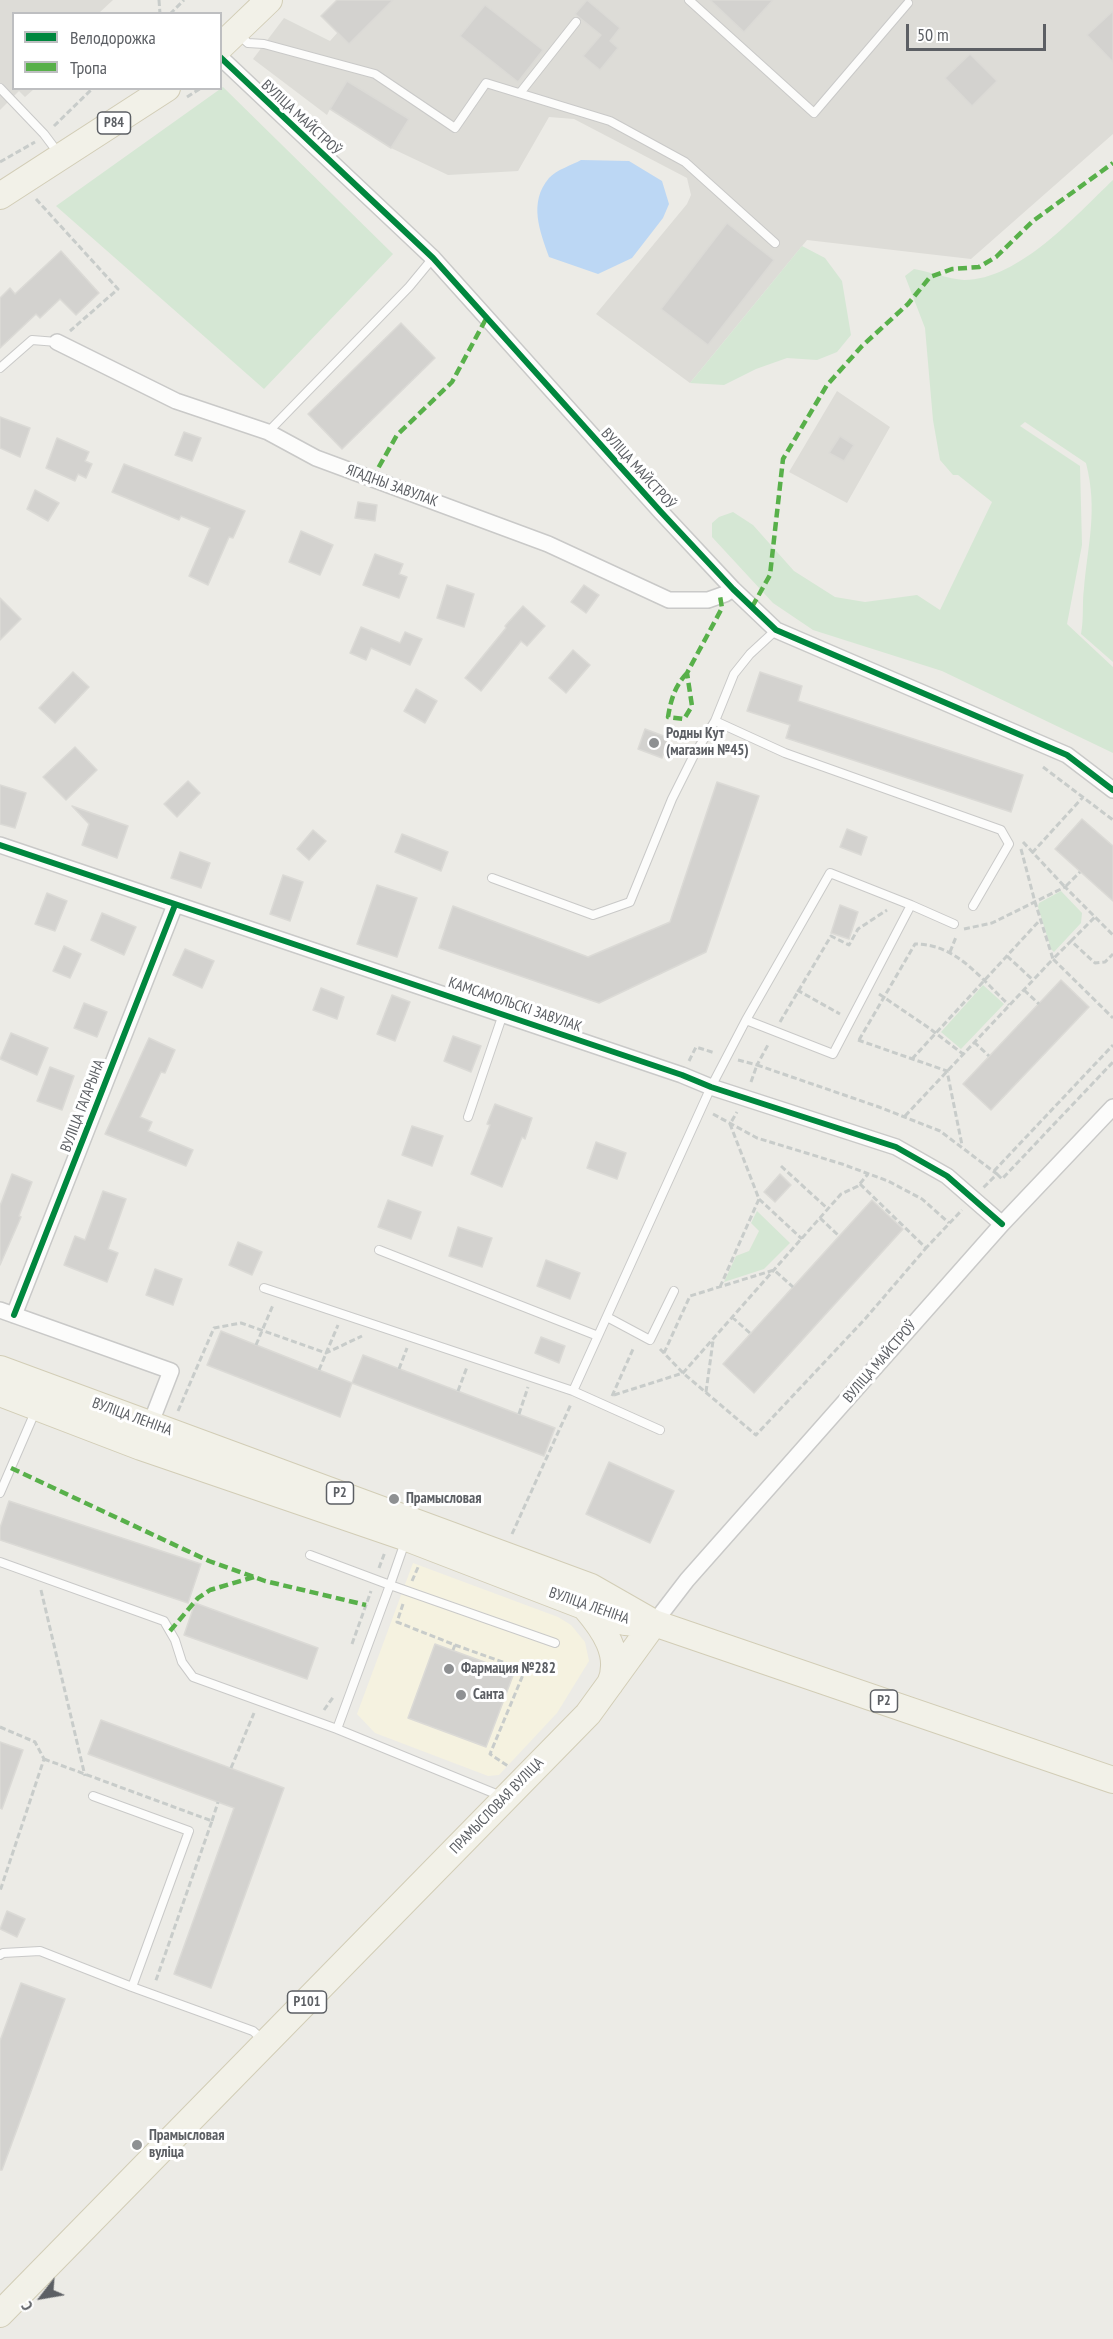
<!DOCTYPE html>
<html>
<head>
<meta charset="utf-8">
<style>
	body { margin:0 }
	#map { position:relative; width:1113px; height:2339px; overflow:hidden; background:#ecebe6; font-family:"PT Sans Narrow",sans-serif }
	canvas { display:block }
	.legend { position:absolute; left:12px; top:12px; width:210px; height:78px; box-sizing:border-box; background:#fff; border:2px solid #bebfc1; margin:0; padding:8px 10px; list-style:none; font-size:18px; color:#5c5f64 }
	.legend li { display:flex; align-items:center; gap:12px; height:30px }
	.legend b { width:30px; border:2px solid #bebfc1 }
	.north { position:absolute; left:12px; top:2267px; width:60px; height:60px; -webkit-text-stroke:4px #fff; paint-order:stroke; rotate:239deg; font-size:16px; font-weight:700; line-height:24px; text-align:center; color:#5c5f64 }
	.north::after { content:''; display:block; margin:auto; width:21px; height:27px; background:#5c5f64; clip-path:polygon(50% 0,100% 100%,50% 72%,0 100%) }
	.scale { position:absolute; left:906px; top:24px; width:140px; height:27px; box-sizing:border-box; border:3px solid #5c5f64; border-top:0; padding-left:8px; font-size:18px; line-height:21px; white-space:nowrap; color:#5c5f64; -webkit-text-stroke:4px #fff; paint-order:stroke }
</style>
</head>
<body>
<div id="map">
<canvas width="1113" height="2339"></canvas>
<ul class="legend">
<li><b style="height:8px;background:#00873e"></b>Велодорожка</li>
<li><b style="height:8px;background:#58b04a"></b>Тропа</li>
</ul>
<div class="north">С</div>
<div class="scale">50 m</div>
</div>
<script>
const ctx = document.querySelector('canvas').getContext('2d');
ctx.lineJoin = 'round';
function fillPath(path, color) {
  ctx.fillStyle = color;
  ctx.fill(path, 'evenodd');
}
function strokePath(path, color, width, dash) {
  ctx.strokeStyle = color;
  ctx.lineWidth = width;
  ctx.lineCap = dash ? 'butt' : 'round';
  ctx.setLineDash(dash || []);
  ctx.stroke(path);
}
function drawText(font, color, halo, rows, align = 'center') {
  ctx.font = font + ' "PT Sans Narrow",sans-serif';
  ctx.lineWidth = 6;
  ctx.setLineDash([]);
  ctx.textBaseline = 'middle';
  ctx.strokeStyle = halo;
  ctx.fillStyle = color;
  for (const [text, x, y, turn = 0] of rows) {
    ctx.save();
    ctx.translate(x, y);
    ctx.rotate((+turn || 0) * Math.PI / 180);
    ctx.textAlign = isNaN(turn) ? turn : align;
    if (halo) ctx.strokeText(text, 0, 0);
    ctx.fillText(text, 0, 0);
    ctx.restore();
  }
}
fillPath(new Path2D(`
	M413,1563l145,54 13,8 14,17 4,19 -32,52 -58,62 -11,1 -113,-43 -18,-19z`), '#f5f2e0');
fillPath(new Path2D(`
	M0,0h113l-14,13 -85,1v74l20,1 -9,8 -6,-6 -19,19z
	M337,0h776v134l-142,125 -164,-19 -117,143 -94,-69 91,-110 4,-9 -4,-17 -113,-59 -25,-2 -31,54 -70,4 -57,-27 -61,-39 -3,6 -74,-56 31,-41 46,23 8,-9 -17,-16z
	M837,391l53,36 -43,76 -58,-31z`), '#dddcd7');
fillPath(new Path2D(`
	M223,87l170,167 -129,135 -208,-183z
	M1113,180v482l-32,-28c3,-15 1,-31 3,-46 4,-45 14,-78 2,-125l-61,-41 -5,4 60,40 2,79 -15,79 46,43v86l-171,-82 -129,-41 -40,-27 -61,-66v-14l7,-6 14,-5 20,13 41,46 41,26 30,5 52,-7 23,15 52,-108 -34,-27h-5l-13,-15 -7,-40 -8,-92 -20,-52 9,-7c16,3 34,10 50,11 55,0 112,-65 149,-100z
	M802,246l23,12 17,23 9,54 -14,17 -20,8 -30,-2 -31,11 -32,16 -34,-2z
	M1061,891l21,22 -1,10 -27,29 -3,-3 -13,-42 1,-4z
	M983,985l21,19 -43,45 -20,-17z
	M757,1211l33,32 -26,26 -40,13 12,-26 13,-5 10,-20 -8,-8z`), '#d5e7d4');
fillPath(new Path2D(`
	M581,160l48,1 33,20 7,23 -6,14 -31,40 -34,16 -49,-17c-9,-26 -21,-54 0,-79 7,-8 23,-13 32,-18z`), '#bcd7f4');
const building = new Path2D(`
	M337,0h56l-44,44 -28,-28z
	M587,0l33,28 -10,13 8,7 -18,22 -17,-14 18,-21 -26,-21z
	M710,0h63l-29,32z
	M485,5l58,45 -25,32 -58,-46z
	M1113,11v51l-26,-27z
	M970,54l27,27 -25,25 -27,-28z
	M347,81l62,38 -18,29 -61,-39z
	M727,223l47,37 -66,85 -47,-36z
	M61,251l38,42 -23,22 -16,-16 -20,19 -4,-4 -36,34v-50l10,-10 5,6z
	M401,323l34,35 -93,91 -34,-35z
	M0,417l30,11 -10,29 -20,-9z
	M184,432l17,6 -9,23 -17,-6z
	M840,436l14,9 -10,16 -15,-8z
	M57,438l32,14 -4,9 7,3 -6,14 -8,-4 -3,7 -29,-13z
	M124,464l121,47 -12,27 -4,-1 -21,48 -19,-9 21,-48 -29,-12 -2,4 -67,-28z
	M35,490l24,13 -11,18 -21,-12z
	M358,502l19,3 -2,16 -20,-3z
	M301,531l32,14 -13,30 -31,-13z
	M375,554l28,10 -4,10 8,3 -8,21 -36,-13z
	M447,585l27,9 -10,33 -27,-9z
	M584,585l15,10 -13,18 -15,-11z
	M0,598l21,21 -21,21z
	M523,606l22,20 -18,20 -6,-5 -40,50 -16,-13 41,-50 -1,-2z
	M361,627l39,16 5,-11 17,7 -12,26 -39,-17 -5,12 -16,-7z
	M573,650l17,15 -24,28 -17,-15z
	M73,672l16,15 -34,36 -16,-15z
	M760,672l42,14 -4,15 225,74 -12,37 -225,-74 4,-13 -43,-14z
	M416,689l21,12 -12,22 -21,-12z
	M645,729l24,9 -7,20 -24,-9z
	M75,747l22,23 -31,30 -23,-23z
	M188,781l12,12 -23,24 -13,-13z
	M717,782l42,14 -53,156 -107,51 -160,-55 14,-42 135,51 82,-35z
	M0,785l26,8 -11,35 -15,-4z
	M72,806l56,20 -11,32 -35,-13 7,-21z
	M1082,819l31,27v55l-58,-52z
	M847,829l20,8 -6,18 -21,-8z
	M313,830l13,11 -17,19 -12,-11z
	M402,834l46,18 -7,19 -46,-19z
	M180,852l30,11 -9,25 -30,-10z
	M283,875l20,7 -13,39 -20,-7z
	M377,885l40,13 -20,59 -40,-13z
	M47,893l20,8 -12,30 -20,-7z
	M840,905l18,7 -9,27 -18,-6z
	M102,913l34,14 -12,28 -33,-15z
	M64,946l17,8 -11,24 -17,-7z
	M185,949l29,12 -12,27 -29,-13z
	M1061,980l28,27 -98,103 -28,-26z
	M321,988l23,9 -7,22 -24,-9z
	M392,995l18,7 -15,39 -18,-7z
	M84,1003l23,9 -10,25 -23,-9z
	M11,1033l37,15 -11,27 -37,-16z
	M453,1036l28,10 -10,26 -27,-11z
	M149,1038l26,12 -10,23 -4,-1 -21,45 12,5 -4,9 45,19 -7,16 -81,-32z
	M50,1067l24,9 -12,34 -25,-9z
	M495,1104l37,14 -7,21 -3,-2 -20,50 -31,-13 19,-49 -3,-1z
	M412,1126l31,10 -11,30 -30,-11z
	M596,1142l30,11 -9,26 -30,-11z
	M12,1174l20,8 -13,34 2,1 -21,48v-59z
	M780,1174l11,11 -16,17 -11,-10z
	M103,1191l23,8 -18,50 10,4 -11,29 -43,-17 11,-29 10,4z
	M388,1200l33,12 -10,27 -33,-12z
	M872,1200l31,29 -149,164 -31,-29z
	M458,1227l34,11 -10,29 -33,-11z
	M238,1242l24,10 -10,23 -23,-10z
	M546,1260l34,13 -10,26 -33,-13z
	M155,1269l27,10 -9,26 -27,-10z
	M221,1331l131,52 -12,34 -133,-52z
	M541,1337l24,9 -6,17 -24,-10z
	M363,1355l192,73 -11,28 -192,-73z
	M609,1462l65,29 -24,52 -64,-29z
	M9,1501l192,63 -13,39 -188,-63v-12z
	M195,1603l123,45 -11,31 -123,-44z
	M435,1644l79,29 -28,74 -78,-29z
	M101,1720l183,68 -73,200 -37,-14 60,-166 -146,-54z
	M0,1742l23,8 -21,59 -2,-1z
	M7,1911l18,8 -8,18 -17,-8z
	M21,1983l44,16 -63,171h-2v-129z`);
fillPath(building, '#d3d2cf');
strokePath(building, '#dbdad6', 1.5);
const lane = new Path2D(`
	M689,0l125,113 94,-110
	M239,35l9,8 16,1 111,30 80,54 31,-45 124,38 75,41 90,81
	M0,88l44,46 15,20
	M520,93l56,-71
	M0,368l32,-28 25,2
	M268,432l141,-145 24,-29
	M715,721l70,32 216,77 8,14 -36,62
	M492,878l101,37 37,-13 42,-103 22,-44 21,-34 19,-47 16,-20 26,-24
	M911,905l43,19
	M468,1117l35,-103
	M379,1250l219,86
	M264,1288l309,103 87,39
	M607,1317l43,23 24,-49
	M573,1391l138,-304 35,-67 87,34 78,-149 -81,-32 -84,147
	M0,1493l35,-81
	M405,1542l-15,43 165,58
	M310,1555l80,30 -53,144
	M0,1562l164,59 11,19 7,22 11,15 144,52 164,67
	M93,1796l96,35 -57,156 121,44 10,9
	M0,1955l3,-2 37,-2 92,36`);
const street = new Path2D(`
	M220,57l213,201 228,254 72,77 43,41 291,125 46,35
	M57,342l119,59 92,31 48,26 232,86 121,56h39l17,-6 8,-5
	M0,845c227,78 455,152 682,230l29,12 185,60 51,29 55,48
	M0,1310l171,61 -23,59
	M14,1315l161,-410
	M654,1623l33,-43 315,-356 111,-117`);
const primary = new Path2D(`
	M220,47l49,-47
	M0,196l167,-108
	M0,1369l591,218 63,36 459,157
	M0,1393l141,54 266,91 218,84 14,1
	M585,1607c18,21 38,48 25,77
	M0,2314l588,-600 66,-91`);
strokePath(lane, '#c9c9c8', 10);
strokePath(street, '#c9c9c8', 18);
strokePath(primary, '#d2cdb6', 28);
strokePath(new Path2D(`
	M159,0l1,14
	M170,14l14,-14
	M187,97l14,-9
	M54,126l39,-38
	M0,162l35,-20
	M36,199l82,90 -48,42
	M1043,767l70,53
	M1023,842l42,45 15,-15
	M1021,849l14,53 18,57 18,-18 24,22 10,-1 8,-8
	M1032,853l51,-56
	M964,929l28,-6 73,-36 48,48
	M1071,941l24,-24
	M950,952l6,-15
	M1007,956l26,24
	M797,990l43,24
	M1024,990l15,14
	M879,994l50,34 34,26
	M780,1022l51,-86 18,9 9,-16 29,-19
	M858,1040l89,31 15,74
	M859,1040l56,-96c42,0 66,35 94,61
	M974,1042l15,14
	M912,1059l128,-139
	M738,1060l19,5 12,-22
	M689,1061l7,-14 19,6
	M751,1082l6,-17 122,42 61,24 57,43 -14,14
	M713,1114l44,24 85,26 46,17 34,18 27,24
	M905,1116l148,-157 60,59
	M781,1166l47,43
	M994,1171l119,-126
	M997,1174l5,5 111,-117
	M860,1184l66,64 36,-38
	M759,1199l43,40
	M820,1218l19,18
	M720,1287l39,-88 -29,-75 7,-12
	M732,1317l19,17
	M256,1345l17,-40
	M660,1349l23,24 73,62 109,-116 61,-71
	M664,1353l26,-57 84,-26 19,17
	M399,1369l8,-21
	M319,1370l19,-45
	M458,1391l9,-24
	M706,1392l7,-51
	M614,1395l69,-22 158,-179 17,-8 10,-12
	M612,1396l22,-49
	M178,1411l36,-83 27,-5 85,30 36,-17
	M519,1414l9,-27
	M512,1534l59,-130
	M379,1568l6,-16
	M412,1581l7,-16
	M41,1590l44,186
	M403,1604l-6,18 58,23 -2,5
	M352,1644l19,-53
	M455,1645l70,25 -35,84 18,12
	M324,1710l10,-14
	M0,1727l35,15 9,17 -44,132
	M44,1759l168,62 -57,162
	M231,1768l23,-55
	M212,1821l6,-19`), '#c8ccca', 3, [6, 3]);
strokePath(lane, '#fcfcfb', 8);
strokePath(street, '#fcfcfb', 15);
strokePath(primary, '#f2f1e8', 26);
strokePath(new Path2D(`
	M372,479l25,-44 55,-53 35,-65
	M752,607l18,-32 13,-116 44,-74 35,-39 46,-42 22,-27 22,-8 27,-2 17,-10 37,-36 80,-58
	M687,673c-12,13 -16,26 -19,44l16,2 8,-13 -5,-33 35,-65 -2,-12
	M11,1468l198,93 56,20 101,24
	M170,1631l28,-33 12,-8 44,-13`), '#58b04a', 4.5, [9, 4.5]);
strokePath(new Path2D(`
	M220,57l213,201 228,254 72,77 43,41 291,125 46,35
	M0,845c227,78 455,152 682,230l29,12 185,60 51,29 55,48
	M14,1315l161,-410`), '#00873e', 6);
for (const [x, y, r, color] of [
	[654,743,6,"#8e9092"],
	[394,1499,6,"#8e9092"],
	[449,1669,6,"#8e9092"],
	[461,1695,6,"#8e9092"],
	[137,2145,6,"#8e9092"]
]) {
  const dot = new Path2D();
  dot.arc(x, y, r, 0, 2 * Math.PI);
  ctx.fillStyle = color;
  ctx.fill(dot);
  strokePath(dot, '#fff', 2);
}
for (const [x, y, w] of [
	[114,123,33],
	[340,1493,27],
	[884,1701,27],
	[307,2002,39]
]) {
  const box = new Path2D();
  box.roundRect(x - w / 2, y - 11, w, 22, 4.5);
  ctx.fillStyle = '#fff';
  ctx.fill(box);
  strokePath(box, '#5c5f64', 1.5);
}
drawText('bold 14px', '#5c5f64', null, [
	["Р84",114,123],
	["Р2",340,1493],
	["Р2",884,1701],
	["Р101",307,2002]
]);
drawText('15px', '#5c5f64', '#fff', [
	["ВУЛІЦА МАЙСТРОЎ",301,118,43],
	["ВУЛІЦА МАЙСТРОЎ",638,469,48],
	["ЯГАДНЫ ЗАВУЛАК",392,486,20],
	["КАМСАМОЛЬСКІ ЗАВУЛАК",515,1005,19],
	["ВУЛІЦА ГАГАРЫНА",83,1106,-69],
	["ВУЛІЦА МАЙСТРОЎ",880,1362,-49],
	["ВУЛІЦА ЛЕНІНА",132,1417,20],
	["ВУЛІЦА ЛЕНІНА",589,1606,19],
	["ПРАМЫСЛОВАЯ ВУЛІЦА",497,1806,-46]
]);
drawText('bold 15px', '#5c5f64', '#fff', [
	["Родны Кут",666,734],
	["(магазин №45)",666,751],
	["Прамысловая",406,1499],
	["Фармация №282",461,1669],
	["Санта",473,1695],
	["Прамысловая",149,2136],
	["вуліца",149,2153]
], 'left');
</script>
</body>
</html>
